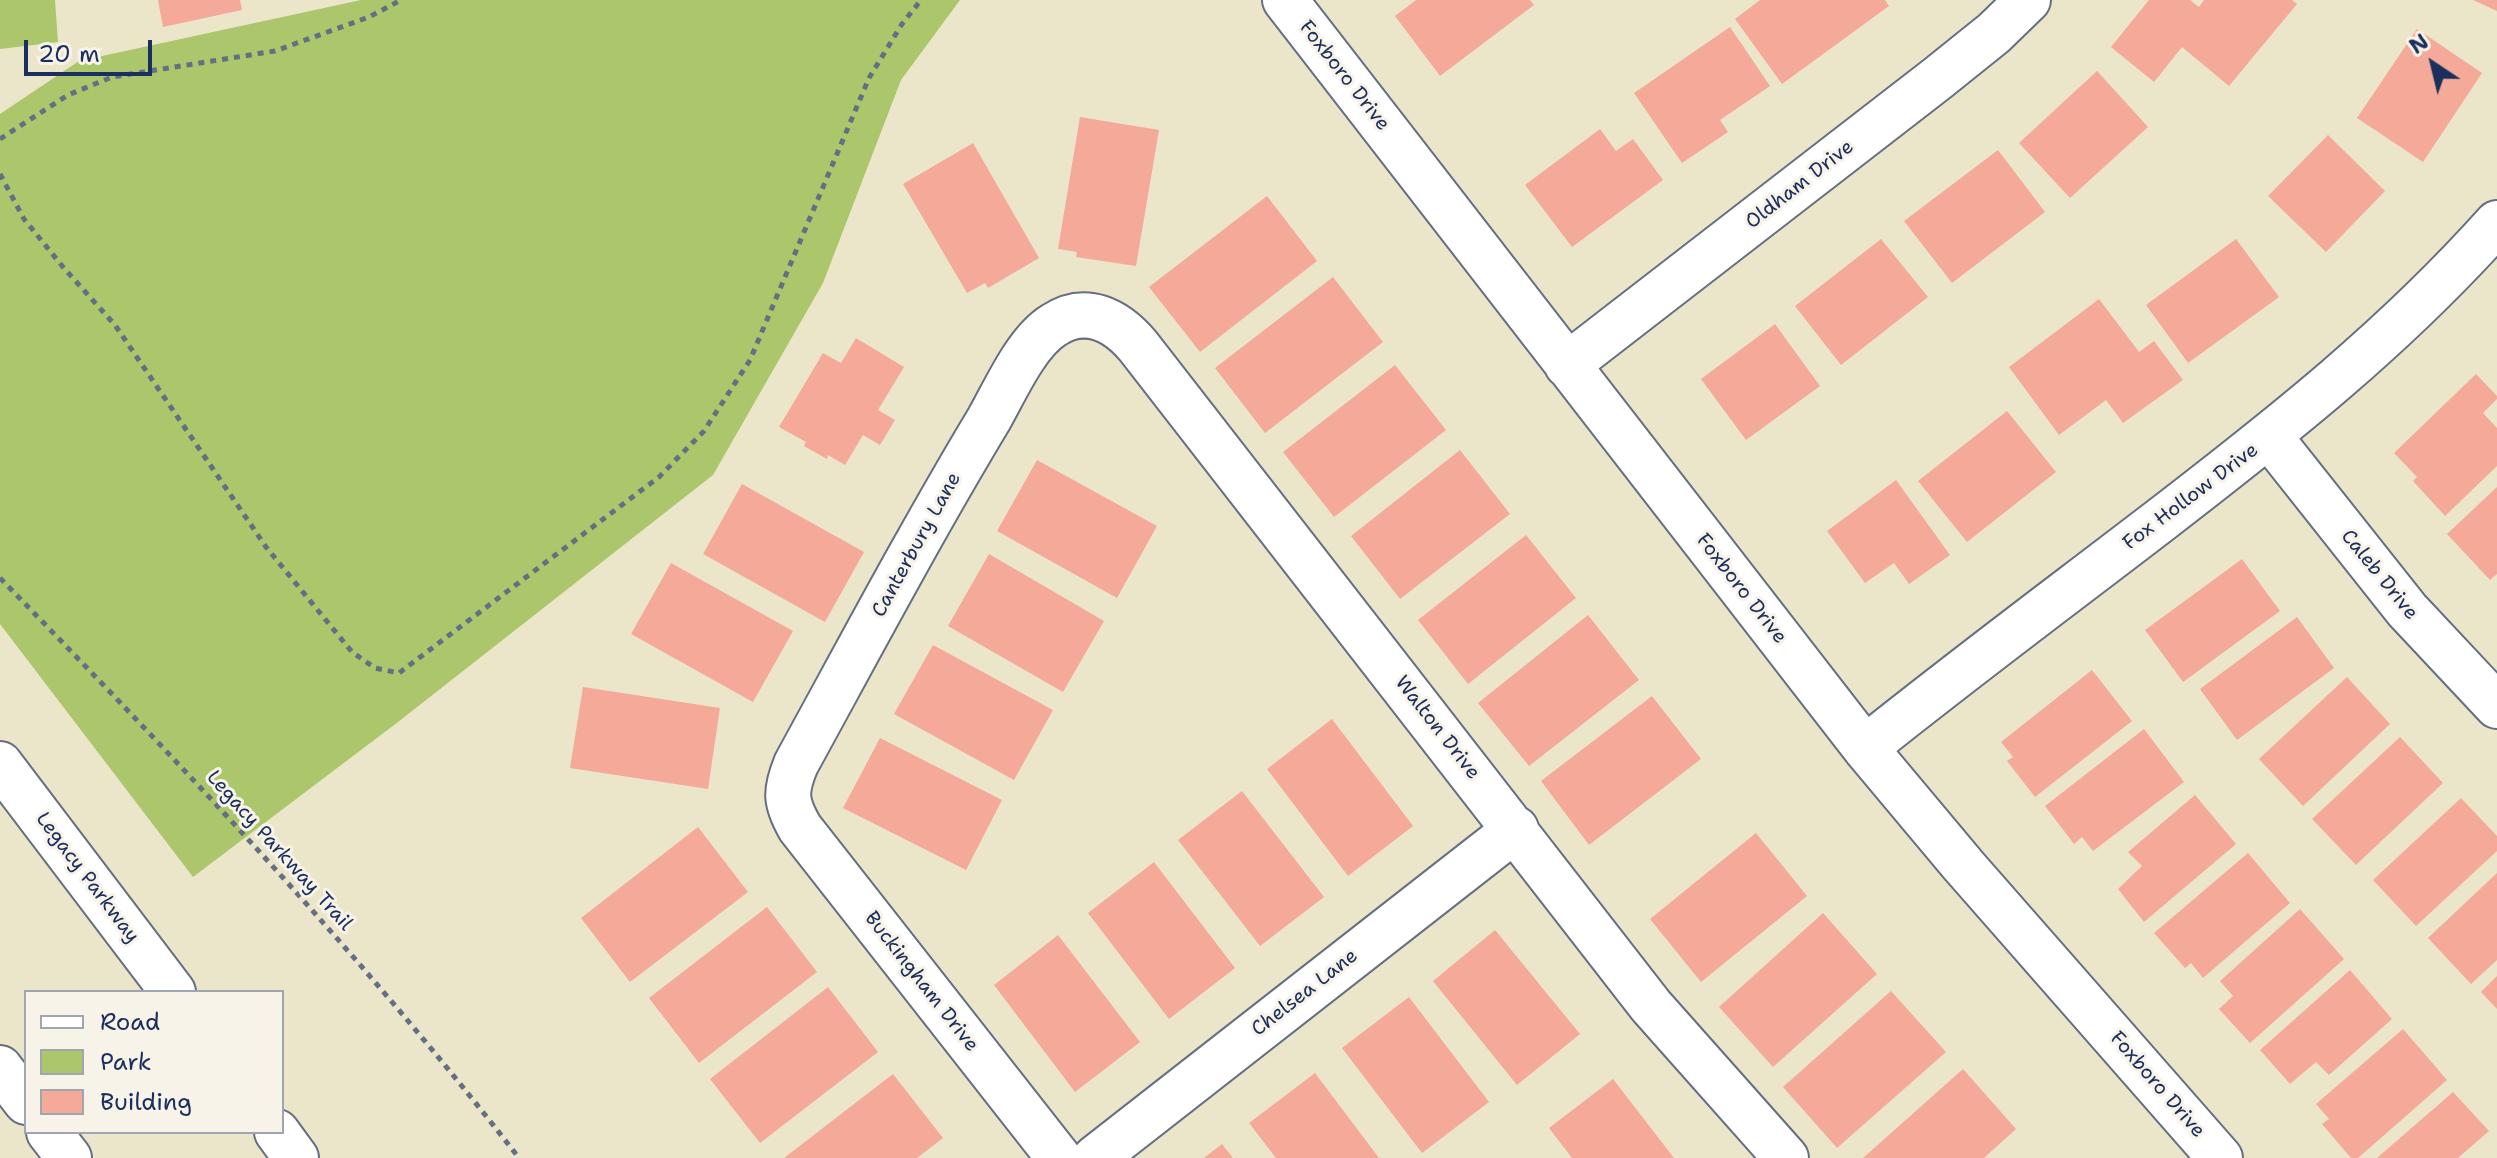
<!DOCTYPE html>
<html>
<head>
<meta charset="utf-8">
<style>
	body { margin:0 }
	#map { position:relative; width:2497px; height:1158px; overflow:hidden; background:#ebe6c9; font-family:"Shantell Sans",sans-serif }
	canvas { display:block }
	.legend { position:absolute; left:24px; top:990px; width:260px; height:144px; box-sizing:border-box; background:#f7f3e8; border:2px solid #9fa5b1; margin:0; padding:10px 14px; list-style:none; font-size:24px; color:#1b2f5e }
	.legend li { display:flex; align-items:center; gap:16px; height:40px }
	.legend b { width:40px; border:2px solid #9fa5b1 }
	.north { position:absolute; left:2393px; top:24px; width:80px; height:80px; -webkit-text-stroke:6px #f7f3e8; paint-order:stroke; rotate:325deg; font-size:22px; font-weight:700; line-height:32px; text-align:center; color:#1b2f5e }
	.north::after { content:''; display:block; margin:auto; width:28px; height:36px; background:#1b2f5e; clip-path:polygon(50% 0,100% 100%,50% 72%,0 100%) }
	.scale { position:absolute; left:24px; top:40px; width:128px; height:36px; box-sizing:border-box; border:4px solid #1b2f5e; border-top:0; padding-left:10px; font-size:24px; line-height:28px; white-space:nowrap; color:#1b2f5e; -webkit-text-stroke:6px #f7f3e8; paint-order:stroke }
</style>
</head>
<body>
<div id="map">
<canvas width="2497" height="1158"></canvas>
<ul class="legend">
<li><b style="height:10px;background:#fff"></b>Road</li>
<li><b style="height:22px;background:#acc66c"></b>Park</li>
<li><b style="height:22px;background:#f5a998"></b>Building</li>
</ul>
<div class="north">N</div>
<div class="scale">20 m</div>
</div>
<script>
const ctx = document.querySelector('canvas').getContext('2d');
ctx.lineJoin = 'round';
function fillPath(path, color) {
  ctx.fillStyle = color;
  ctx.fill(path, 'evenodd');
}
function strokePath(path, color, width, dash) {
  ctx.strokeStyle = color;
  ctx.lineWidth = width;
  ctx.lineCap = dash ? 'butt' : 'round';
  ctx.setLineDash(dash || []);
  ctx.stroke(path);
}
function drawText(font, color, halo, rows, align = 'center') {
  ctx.font = font + ' "Shantell Sans",sans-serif';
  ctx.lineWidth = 6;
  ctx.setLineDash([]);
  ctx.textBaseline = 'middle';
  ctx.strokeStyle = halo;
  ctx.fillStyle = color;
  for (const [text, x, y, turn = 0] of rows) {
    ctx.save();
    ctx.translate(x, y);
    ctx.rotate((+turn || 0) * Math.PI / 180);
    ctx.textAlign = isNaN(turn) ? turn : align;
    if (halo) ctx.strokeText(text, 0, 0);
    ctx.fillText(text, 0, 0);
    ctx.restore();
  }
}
fillPath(new Path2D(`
	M0,0h55l3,42 -58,7z
	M361,0h599l-59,80 -78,203 -110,192 -315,247 -205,155 -193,-253v-510l79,-53z`), '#acc66c');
fillPath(new Path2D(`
	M158,0h82l2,10 -79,17z
	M1416,0h114l4,5 -94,71 -45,-60z
	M1760,0h125l4,6 -107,78 -47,-65z
	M2149,0h41l9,7 5,-7h88l5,4 -68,82 -47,-39 -28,35 -43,-35z
	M2473,0h24v11z
	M1730,27l40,59 -50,34 8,12 -46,31 -48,-70z
	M2417,29l65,44 -59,89 -66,-44z
	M2097,71l51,56 -78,71 -51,-55z
	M1080,117l79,13 -23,136 -60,-9 1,-5 -19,-3z
	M1600,129l16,22 17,-12 30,41 -91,67 -47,-62z
	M2328,135l57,56 -59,61 -58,-56z
	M973,143l66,115 -51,30 -3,-5 -18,10 -64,-109z
	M1998,150l47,62 -93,71 -48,-62z
	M1267,196l50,65 -117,91 -51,-65z
	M1881,239l47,58 -87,68 -46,-59z
	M2236,239l43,58 -91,66 -42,-58z
	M1333,277l50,65 -118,91 -50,-65z
	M2099,299l40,53 15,-11 29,39 -60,43 -17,-23 -47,35 -50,-68z
	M1775,324l45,62 -74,54 -45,-61z
	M856,338l48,29 -26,43 17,10 -15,25 -17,-10 -18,30 -17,-10 -1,4 -23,-13 2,-4 -27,-15 44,-74 18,10z
	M1395,365l51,65 -112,87 -51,-65z
	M2476,374l21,22v3l-14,14 14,15v38l-52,50 -32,-35 4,-4 -23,-24z
	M2007,411l49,61 -89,70 -49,-61z
	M1460,450l50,64 -110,85 -49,-63z
	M1037,460l120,66 -40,72 -120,-67z
	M1896,480l54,75 -41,29 -15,-21 -29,20 -38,-52z
	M742,484l122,68 -39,70 -122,-68z
	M2497,487v87l-7,6 -43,-46z
	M1526,535l50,63 -108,86 -50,-64z
	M989,554l115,67 -41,71 -115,-66z
	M2242,559l38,52 -97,71 -38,-52z
	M671,563l122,68 -40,71 -122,-68z
	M1588,615l51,65 -110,86 -51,-63z
	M2297,617l37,51 -97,72 -37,-51z
	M933,645l120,65 -39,70 -120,-66z
	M2092,670l40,51 -97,76 -28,-36 6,-4 -12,-15z
	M2347,677l43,47 -87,82 -44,-47z
	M583,687l137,21 -12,81 -138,-21z
	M1652,696l49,63 -112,86 -48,-64z
	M1332,719l81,107 -65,50 -81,-107z
	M2144,729l40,53 -91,69 -11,-14 -8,7 -29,-38z
	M2400,737l43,46 -87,82 -44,-46z
	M880,738l122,62 -36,70 -123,-62z
	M1242,791l82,106 -64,49 -82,-106z
	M2195,795l41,49 -92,78 -26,-33 24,-23 -14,-14z
	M2461,798l36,38v15l-81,75 -43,-46z
	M698,827l50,65 -118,90 -49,-64z
	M1756,833l51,63 -106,86 -51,-63z
	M2248,853l42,50 -87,75 -12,-15 -6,5 -31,-35z
	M1154,862l81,106 -66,51 -81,-106z
	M2497,873v87l-26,24 -43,-46z
	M767,907l50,65 -118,91 -50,-65z
	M2300,909l44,50 -94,84 -31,-34 14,-13 -13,-15z
	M1823,913l54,61 -104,93 -54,-60z
	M1495,930l85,104 -63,51 -84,-104z
	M1058,935l82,107 -65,50 -81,-107z
	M2350,970l42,49 -63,56 -13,-13 -26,22 -30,-34z
	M2497,976v33l-16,-17z
	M828,987l50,65 -118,91 -50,-64z
	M1891,991l55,61 -109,96 -54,-61z
	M1409,997l80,105 -67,51 -80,-105z
	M2403,1029l44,51 -89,78h-7l-29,-34 7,-5 -13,-15z
	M1963,1069l53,60 -32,29h-121z
	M1315,1073l64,85h-103l-27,-35z
	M893,1074l50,64 -26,20h-133z
	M1613,1079l61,79h-102l-23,-30z
	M2453,1092l36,39 -31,27h-81z
	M1222,1144l11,14h-29z`), '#f5a998');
const minor = new Path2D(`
	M1285,0l580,748 98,117 257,293
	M1567,365l371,-287 56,-45 34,-33
	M2269,436l138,174 90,96
	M1865,748c97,-78 198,-153 297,-229 122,-94 232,-181 335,-296
	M1059,1158l-259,-330c-15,-26 -15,-37 -4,-64 63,-115 125,-232 193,-345 16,-28 37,-77 65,-94 32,-21 62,-5 84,21l513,660 135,152
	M1095,1158l421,-329`);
const highway = new Path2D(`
	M0,764l173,228
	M0,1068l26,34
	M49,1132l20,26
	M277,1132l19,26`);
strokePath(minor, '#646f83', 48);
strokePath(highway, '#646f83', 48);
strokePath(new Path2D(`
	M0,139l68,-44 44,-18 163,-26 94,-34 32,-17
	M0,174l24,45 39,48 52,58 151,222 86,105 23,16 24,5 260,-196 45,-46 46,-71 119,-282 33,-54 19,-24
	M0,578c181,186 360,375 519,580`), '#646f83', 5, [6, 6]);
strokePath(minor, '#fff', 44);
strokePath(highway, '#fff', 44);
drawText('20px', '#1b2f5e', '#f7f3e8', [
	["Foxboro Drive",1344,76,52],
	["Oldham Drive",1800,185,-38],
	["Fox Hollow Drive",2191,497,-37],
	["Canterbury Lane",917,545,-61],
	["Caleb Drive",2379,575,51],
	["Foxboro Drive",1741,589,52],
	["Walton Drive",1437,728,52],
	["Legacy Parkway Trail",279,851,48],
	["Legacy Parkway",87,878,53],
	["Buckingham Drive",921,982,52],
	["Chelsea Lane",1305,993,-38],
	["Foxboro Drive",2157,1085,49]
]);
</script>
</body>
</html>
